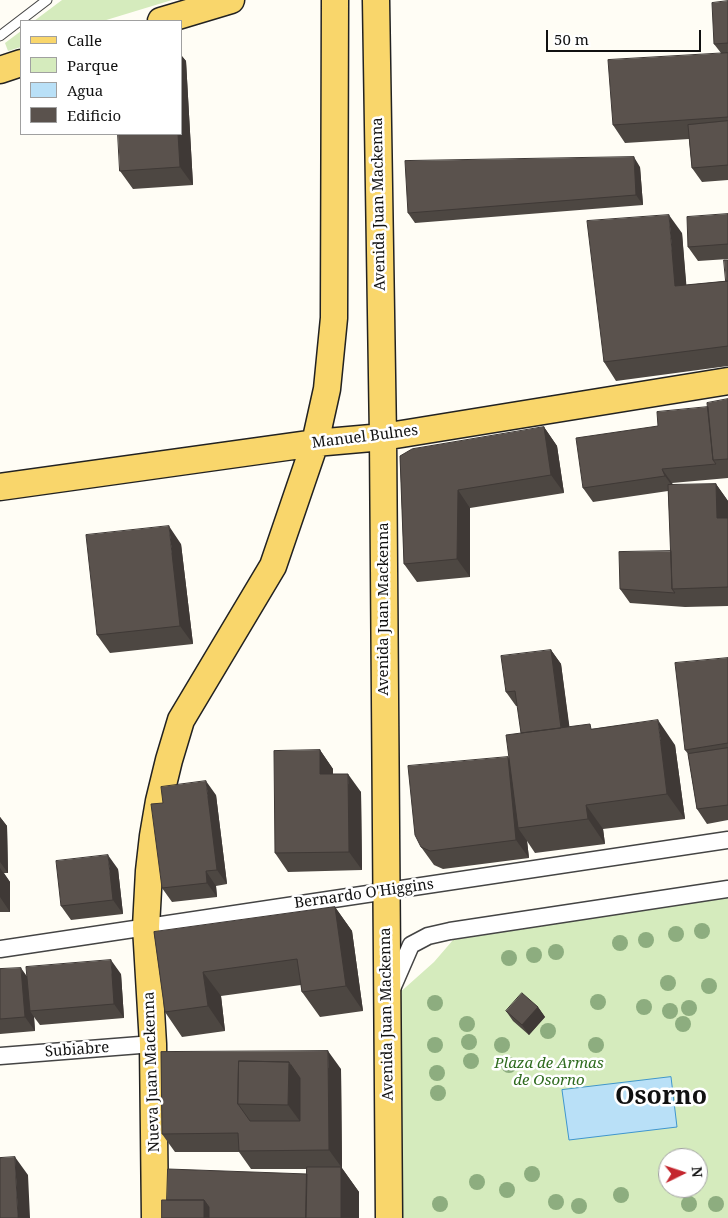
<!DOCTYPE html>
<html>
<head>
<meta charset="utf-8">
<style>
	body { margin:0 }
	#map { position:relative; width:728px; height:1218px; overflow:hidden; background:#fffdf5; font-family:"Noto Serif",serif }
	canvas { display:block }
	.legend { position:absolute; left:20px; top:20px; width:162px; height:115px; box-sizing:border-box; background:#fff; border:1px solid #a0a0a0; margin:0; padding:6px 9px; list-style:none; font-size:15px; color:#111 }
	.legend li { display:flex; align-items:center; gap:10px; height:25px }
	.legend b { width:25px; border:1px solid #a0a0a0 }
	.north { position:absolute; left:658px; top:1148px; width:50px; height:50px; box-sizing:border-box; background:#fff; border:1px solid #a0a0a0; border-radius:50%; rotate:86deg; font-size:14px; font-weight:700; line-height:20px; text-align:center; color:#111 }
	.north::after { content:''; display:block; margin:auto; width:18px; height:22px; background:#c4262e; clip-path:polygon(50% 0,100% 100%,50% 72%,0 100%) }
	.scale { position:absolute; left:546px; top:30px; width:155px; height:22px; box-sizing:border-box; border:2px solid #111; border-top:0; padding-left:6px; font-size:15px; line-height:18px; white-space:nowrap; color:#111; -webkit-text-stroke:4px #fff; paint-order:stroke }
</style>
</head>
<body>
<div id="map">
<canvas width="728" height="1218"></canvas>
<ul class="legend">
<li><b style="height:6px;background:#f9d66b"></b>Calle</li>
<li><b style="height:14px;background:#d5ebbd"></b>Parque</li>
<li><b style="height:14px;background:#b9e0f7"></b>Agua</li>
<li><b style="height:14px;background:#5a524d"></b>Edificio</li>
</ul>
<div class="north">N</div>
<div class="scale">50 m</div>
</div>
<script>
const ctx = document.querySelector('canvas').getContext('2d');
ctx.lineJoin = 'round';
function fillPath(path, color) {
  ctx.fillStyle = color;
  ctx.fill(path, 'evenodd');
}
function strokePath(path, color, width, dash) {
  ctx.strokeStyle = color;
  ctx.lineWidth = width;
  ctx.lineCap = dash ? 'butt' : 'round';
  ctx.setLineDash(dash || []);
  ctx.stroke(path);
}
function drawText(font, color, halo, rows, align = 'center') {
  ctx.font = font + ' "Noto Serif",serif';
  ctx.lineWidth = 5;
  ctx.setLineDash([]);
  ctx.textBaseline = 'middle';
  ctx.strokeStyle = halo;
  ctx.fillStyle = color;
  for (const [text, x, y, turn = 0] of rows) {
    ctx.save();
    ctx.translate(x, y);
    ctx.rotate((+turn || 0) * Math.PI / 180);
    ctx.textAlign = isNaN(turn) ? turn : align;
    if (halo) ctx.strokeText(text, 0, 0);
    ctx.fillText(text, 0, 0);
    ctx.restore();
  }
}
fillPath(new Path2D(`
	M62,0h110l-69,21h-69z
	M21,31v16l-13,4 -3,-8z
	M728,897v321h-327l-4,-223 37,-33 19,-22zM668,1158h30v30h-30z`), '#d5ebbd');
const water = new Path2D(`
	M671,1077l6,50 -108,13 -7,-50z`);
fillPath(water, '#b9e0f7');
strokePath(water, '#3f96cf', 1);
const service = new Path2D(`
	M0,36l47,-36`);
const minor = new Path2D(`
	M0,949l728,-109
	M391,991l20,-46 17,-9 22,-5 278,-42
	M0,1056l153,-12`);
const primary = new Path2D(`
	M376,0l7,437 6,781
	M161,21l70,-21
	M0,70l21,-7
	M0,487l315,-44 68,-6 345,-56
	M155,1218l-2,-174 -7,-117 3,-56 4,-35 6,-35 10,-41 12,-40 92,-154 42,-123 12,-54 7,-71 1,-318`);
strokePath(service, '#444', 11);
strokePath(minor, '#444', 19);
strokePath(primary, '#222', 29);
strokePath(service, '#fff', 9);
strokePath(minor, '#fff', 16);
strokePath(primary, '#f9d66b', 26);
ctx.fillStyle = '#8dad7f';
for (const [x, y] of [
	[702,931],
	[676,934],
	[646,940],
	[620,943],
	[556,952],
	[534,955],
	[509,958],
	[668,983],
	[709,986],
	[598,1002],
	[435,1003],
	[644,1007],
	[689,1008],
	[670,1011],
	[467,1024],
	[683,1024],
	[548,1031],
	[469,1042],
	[435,1045],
	[502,1045],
	[596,1045],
	[471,1061],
	[509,1065],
	[437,1073],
	[438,1093],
	[532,1174],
	[477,1182],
	[507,1190],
	[621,1195],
	[556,1202],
	[440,1204],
	[689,1204],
	[716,1204],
	[579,1206]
]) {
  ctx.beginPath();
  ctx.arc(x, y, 8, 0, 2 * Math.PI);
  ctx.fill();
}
fillPath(new Path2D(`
	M728,1v179l-26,2 -10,-14 -3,-29 -64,4 -12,-18 108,-72 -7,-9z
	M181,55l5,6 7,124 -60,4 -13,-18 61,-37z
	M640,167l3,38 -228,18 -7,-10z
	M728,214v45l-30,2 -10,-14z
	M682,233l4,52 40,-4 2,-21v106l-112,15 -12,-19z
	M728,399v79l-56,5 1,2 43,-1 12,17v105l-43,1 -55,-4 -10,-14 51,-38 -3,-60 -75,11 -10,-14 75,-62z
	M544,427l13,19 7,47 -94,15v69l-53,5 -13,-18 -4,-108z
	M181,544l12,100 -83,9 -13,-18z
	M551,650l10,14 8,63 24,2 82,16 10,74 -82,10 2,15 -70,9 -8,-12 2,17 -86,11 -9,-4 -13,-18 88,-88 12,-26 -3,-27h-2l-10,-14z
	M728,658v162l-21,4 -10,-15 -9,-55 -3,-4z
	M320,750l13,19v5l28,18 1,78 -74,2 -13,-19z
	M216,795l11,89 -11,2 1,11 -45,5 -10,-14 1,-85z
	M0,817l7,9 1,47h-4l6,9v30h-10z
	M118,869l5,45 -52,6 -10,-14z
	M335,907l17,24 11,80 -43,6 -18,-25 -1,-7 -80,11 4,35 -43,6 -17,-25 -11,-80z
	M0,969l27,7 94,-2 3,44 -84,7 -6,-8 1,14 -35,3z
	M538,1007l7,10 -16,18 -16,-14 -7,-10z
	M161,1052l180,17 1,99 17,24v26h-197l5,-18 140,-26v-5h-56l-12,-17h-64l-13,-18z`), '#4d4742');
fillPath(new Path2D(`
	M181,55l5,6 7,124 -13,-18 -2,-33h3z
	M634,157l6,10 3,38 -7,-10z
	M669,215l13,18 6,71 -13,-18z
	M544,427l13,19 7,47 -13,-18z
	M662,469l10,14 3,7 -10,-14z
	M716,484l12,17v33l-11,-16z
	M458,490l12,18v69l-13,-18z
	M169,526l12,18 12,100 -13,-18z
	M551,650l10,14 12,89 -10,-14z
	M658,720l17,25 10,74 -18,-25z
	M320,750l13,19v24l-13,-19z
	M508,757l12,18 -2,53 9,13 2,17 -13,-18z
	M348,774l13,18 1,78 -13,-18z
	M206,781l10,14 11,89 -10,-14z
	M586,805l17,24 2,15 -17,-25z
	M0,817l7,9 1,47 -8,-11z
	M108,855l10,14 5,45 -10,-14z
	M0,868l10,14v30l-10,-15z
	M206,871l10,15 1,11 -10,-14z
	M335,907l17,24 11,80 -17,-25z
	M111,960l10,14 3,44 -10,-14z
	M21,968l10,14 -1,29 4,6 1,14 -10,-14z
	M203,972l18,24 4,35 -17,-25z
	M538,1007l7,10 -16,18 -7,-10z
	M328,1051l13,18 1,99 -13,-18z
	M289,1062l24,34v43l-25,-34z
	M15,1157l13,18 2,43h-12z
	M341,1167l18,25v26h-18z
	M204,1200l12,18h-12z`), '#3f3936');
const building = new Path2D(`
	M728,1v42l-14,1 -2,-41z
	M728,53v64l-115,8 -5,-65z
	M728,121v44l-36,3 -4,-43z
	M118,134h60l2,33 -60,4z
	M634,157l2,38 -228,18 -3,-52z
	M728,214v30l-40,3 -1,-30z
	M669,215l6,71 53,-5v65l-124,16 -17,-141z
	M724,260h4v21h-2z
	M728,399v60l-15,1 -6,-57z
	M708,407l5,53 3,4 -54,5 3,7 -82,12 -7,-50 82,-12 -1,-14z
	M544,427l7,48 -93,15 -1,69 -53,5 -4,-108 12,-7z
	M716,484l1,34h11v69l-56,2 -4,-104z
	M169,526l11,100 -83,9 -11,-100z
	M671,551l1,38 3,4 -55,-4 -1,-37z
	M551,650l10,78 -40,5 -6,-42 -9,1 -5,-36z
	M728,658v85l-43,7 -10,-87z
	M658,720l9,74 -81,11 2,14 -70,9 -12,-93 84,-11 1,5z
	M728,748v57l-31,4 -9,-55z
	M320,750v24h28l1,78 -74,1 -1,-102z
	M508,757l8,83 -86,11 -9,-4 -6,-12 -7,-69z
	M206,781l11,89 -11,1 1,12 -45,5 -11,-84 12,-1 -2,-16z
	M108,855l5,45 -52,6 -5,-45z
	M335,907l11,79 -44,6 -5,-33 -94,13 5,34 -43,6 -11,-80z
	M111,960l3,44 -84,7 -4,-44z
	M21,968l4,49 -25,2v-50z
	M522,993l16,14 -16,18 -16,-14z
	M328,1051l1,99 -90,1 -1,-18 -76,1 -1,-82zM239,1061l50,1 11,16v43h-50l-12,-17z
	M239,1061l50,1 -1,43 -50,-1z
	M15,1157l3,61h-18v-60z
	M307,1167h34v51h-35z
	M168,1169l139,5 -1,44h-97v-11l-5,-7h-37z
	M162,1200h42v18h-42z`);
fillPath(building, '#5a524d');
strokePath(building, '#3f3936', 1);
drawText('15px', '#111', '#fff', [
	["Avenida Juan Mackenna",379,204,-91],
	["Manuel Bulnes",365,437,-7],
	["Avenida Juan Mackenna",384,609,-90],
	["Bernardo O'Higgins",364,894,-8],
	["Avenida Juan Mackenna",387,1014,-91],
	["Subiabre",77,1050,-4],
	["Nueva Juan Mackenna",152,1072,-92]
]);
drawText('italic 15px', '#2f6b1f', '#fff', [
	["Plaza de Armas",549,1064],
	["de Osorno",549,1081]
]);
drawText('bold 25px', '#111', '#fff', [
	["Osorno",661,1097]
]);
</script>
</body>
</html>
